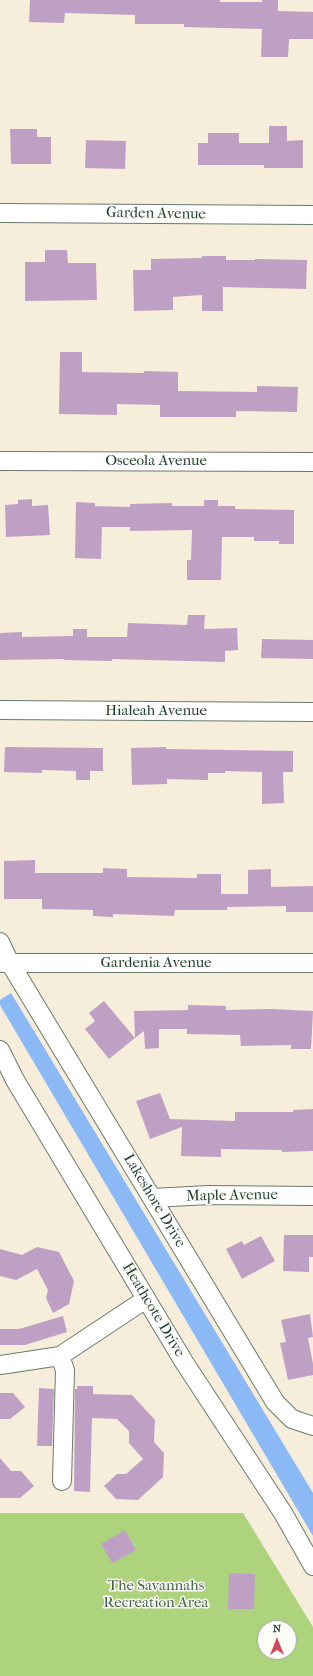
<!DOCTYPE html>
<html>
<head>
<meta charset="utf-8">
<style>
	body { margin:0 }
	#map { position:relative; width:313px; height:1676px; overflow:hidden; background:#f6edda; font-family:"IM FELL French Canon",serif }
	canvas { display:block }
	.north { position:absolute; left:257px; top:1620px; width:40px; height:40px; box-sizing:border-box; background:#fdfcf7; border:1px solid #a4b0a9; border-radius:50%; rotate:0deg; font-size:11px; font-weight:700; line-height:16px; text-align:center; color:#1f3d34 }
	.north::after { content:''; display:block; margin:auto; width:14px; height:18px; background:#d1495b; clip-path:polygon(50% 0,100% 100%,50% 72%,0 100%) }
</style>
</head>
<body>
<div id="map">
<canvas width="313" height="1676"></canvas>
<div class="north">N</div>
</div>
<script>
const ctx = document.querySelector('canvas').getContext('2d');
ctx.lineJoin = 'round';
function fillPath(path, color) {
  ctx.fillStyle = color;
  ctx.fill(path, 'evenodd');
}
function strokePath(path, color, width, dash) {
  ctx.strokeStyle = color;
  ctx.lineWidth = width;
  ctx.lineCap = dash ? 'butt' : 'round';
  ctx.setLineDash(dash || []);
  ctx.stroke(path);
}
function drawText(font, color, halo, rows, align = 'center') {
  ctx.font = font + ' "IM FELL French Canon",serif';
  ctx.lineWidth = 3;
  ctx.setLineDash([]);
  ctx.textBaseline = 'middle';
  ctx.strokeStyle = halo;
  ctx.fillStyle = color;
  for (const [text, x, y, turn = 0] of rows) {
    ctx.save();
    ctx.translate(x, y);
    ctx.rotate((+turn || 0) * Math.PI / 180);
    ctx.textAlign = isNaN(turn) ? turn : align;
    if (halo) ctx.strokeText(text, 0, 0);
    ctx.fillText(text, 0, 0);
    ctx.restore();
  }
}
fillPath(new Path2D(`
	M0,1513h243l70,114v49h-313zM265,1628h24v24h-24z`), '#add37d');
fillPath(new Path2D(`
	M11,993l302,500v43l-313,-531v-5z`), '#8ab9f5');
fillPath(new Path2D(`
	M30,0h190v2h42v-2h16v11l35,1v27h-24l-1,18h-27l1,-28 -78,-2v-3h-49v-9l-70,-2 -1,10 -35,-1z
	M269,126h18v15l16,-1v28h-39v-3h-66v-22h10v-10h31v10h30z
	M10,129h27v8h14v27h-40z
	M86,140l40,1 -1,28 -40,-1z
	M45,250h22l1,13h28l1,37 -72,1v-39h20z
	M202,256h24v4h29v-1l52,1 -1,29 -83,-2v24h-21v-16l-29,2v13l-39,1 -1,-41h18v-11l51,-1z
	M60,352h22v20l62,1v-2l34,1v19l79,1v-6l41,1 -1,25 -61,-1v6h-76v-12l-43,-1v11l-58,-1z
	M32,499v7l16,-1 2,30 -44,2 -1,-32 13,-1v-4z
	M204,500h14v6h17v3l59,1v34h-15v-3h-25v-4h-32l-1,43h-34v-20h4l1,-30 -62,1v-4h-28l-1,32 -26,-1 1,-56 19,1v3l35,1v-3l42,-1v3h32z
	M188,615h17l-1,14 33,-1 1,22 -13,1v11l-113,-3v2l-48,-1v-1l-64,1v-27l22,-1v5l51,-1v-7h14v8h40l1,-14 59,2z
	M262,639l51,1v19l-52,-1z
	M5,747l98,1v23h-13v9h-14v-9l-34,-1v3l-38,-1z
	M166,747v2l127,2v21h-10l1,31 -22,1v-32l-37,-1v2h-17v7l-41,-1v5l-35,1 -1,-37z
	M35,860v13h68v-5l24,1v8l70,1v-4h24v20h27v-24l23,-1v18l42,-1v26h-27v-6l-59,1v3h-52l-1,6 -61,-2v3l-20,-1v-6l-51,-1v-10h-38v-38z
	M104,1001l31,37 -26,21 -24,-30 10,-8 -6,-8z
	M188,1005l38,1v4l45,-1 42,2 -2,38h-20v-4l-50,1 -1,-11 -53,-1v-5h-28v19l-14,1 -1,-18 -9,7 -1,-27 54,-1z
	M160,1093l10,26 65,2v-9h58v-2l20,-1v42l-31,1v-2l-61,-1v8l-40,-1 1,-29 -32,12 -14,-38z
	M284,1235h29v22h-4v15l-26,-1z
	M261,1236l14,25 -33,18 -16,-30 16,-8 2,4z
	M37,1247l22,5 15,29 -5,23 -16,9 -7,-15 2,-8 -11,-21 -21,11 -16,-4v-27l22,6z
	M310,1314l3,23 -5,1 5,26v11l-25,5 -8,-37 6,-1 -5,-22z
	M63,1316l4,16 -42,13h-25v-16h19z
	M77,1386h16v8l39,1 23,25 -1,22 10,11 -1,24 -25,23 -22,-1 -12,-13 13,-12h9l17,-15 -14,-16v-12l-12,-12 -25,-1 -2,74 -16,-1 1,-102h2z
	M39,1388l15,1 -2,57h-15z
	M0,1393h13l12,14 -15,12h-10z
	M0,1458l11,13h10l13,15 -14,12h-20z
	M125,1530l11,20 -24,13 -11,-19z
	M229,1573l26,1 -1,35h-26z`), '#bfa0c5');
const minor = new Path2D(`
	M0,213l313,2
	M0,461l313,1
	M0,710l313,2
	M0,942l10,21 265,439 17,17 21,7
	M0,963h313
	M0,1050l15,30 169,282 99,151 30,53
	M152,1198l57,-3 104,1
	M60,1356l5,14 -3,111
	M0,1365l60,-9 86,-57`);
strokePath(minor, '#6a7b6e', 20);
strokePath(minor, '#fff', 18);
drawText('15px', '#1f3d34', '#fdfcf7', [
	["Garden Avenue",156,214,1],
	["Osceola Avenue",156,461],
	["Hialeah Avenue",156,711],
	["Gardenia Avenue",156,963],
	["Maple Avenue",232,1196,-1],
	["Lakeshore Drive",154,1201,59],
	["Heathcote Drive",153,1310,59]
]);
drawText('15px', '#426246', '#fdfcf7', [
	["The Savannahs",156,1586],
	["Recreation Area",156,1603]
]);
</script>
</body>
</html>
